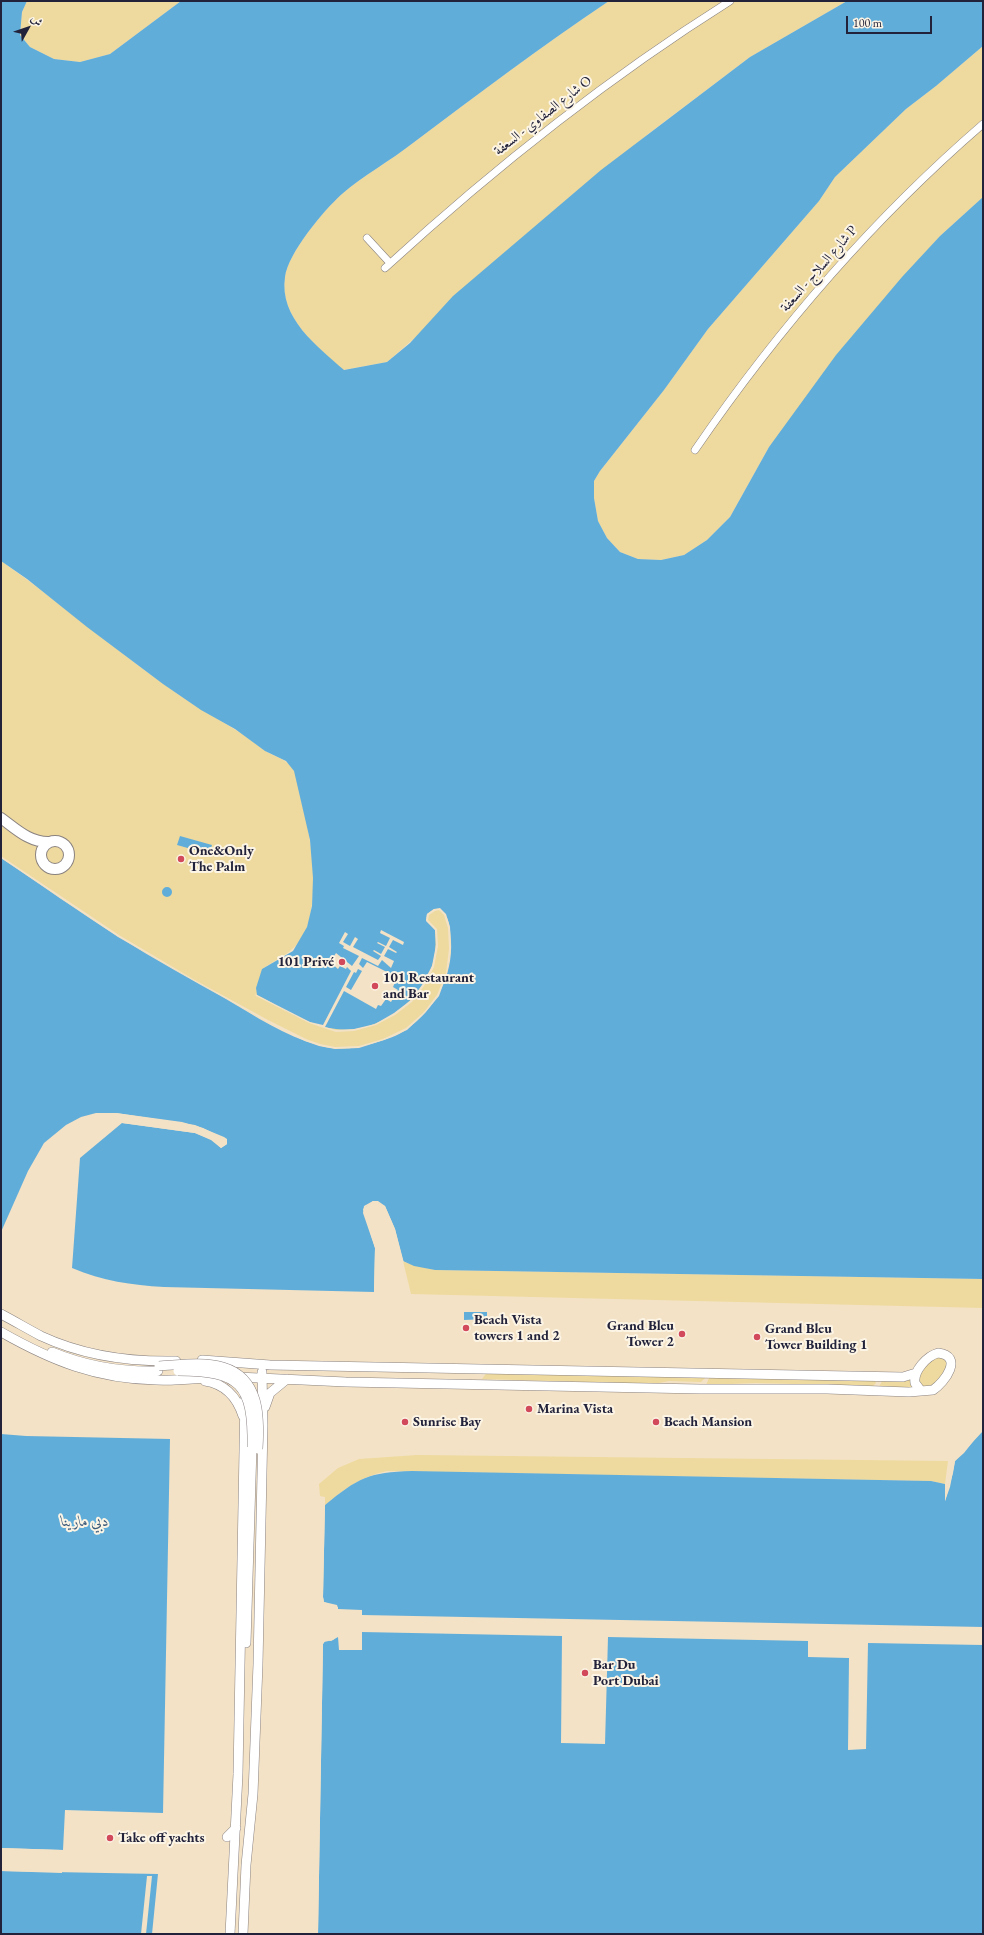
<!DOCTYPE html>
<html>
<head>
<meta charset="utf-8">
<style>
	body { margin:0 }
	#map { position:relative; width:984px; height:1935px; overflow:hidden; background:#f3e2c6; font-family:"EB Garamond",Amiri,serif }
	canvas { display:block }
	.frame { position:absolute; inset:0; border:2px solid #22223b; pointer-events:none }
	.north { position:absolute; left:8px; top:8px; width:40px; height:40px; -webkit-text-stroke:3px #fcf5e5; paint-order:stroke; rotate:50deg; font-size:11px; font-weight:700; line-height:16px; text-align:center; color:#22223b }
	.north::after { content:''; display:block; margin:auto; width:14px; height:18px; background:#22223b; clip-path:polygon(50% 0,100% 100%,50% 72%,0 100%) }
	.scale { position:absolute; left:846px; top:16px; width:86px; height:18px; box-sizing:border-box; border:2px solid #22223b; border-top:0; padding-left:5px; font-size:12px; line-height:14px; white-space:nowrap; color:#22223b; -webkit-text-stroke:3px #fcf5e5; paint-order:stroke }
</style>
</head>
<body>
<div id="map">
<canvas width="984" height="1935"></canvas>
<div class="frame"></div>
<div class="north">ش</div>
<div class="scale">100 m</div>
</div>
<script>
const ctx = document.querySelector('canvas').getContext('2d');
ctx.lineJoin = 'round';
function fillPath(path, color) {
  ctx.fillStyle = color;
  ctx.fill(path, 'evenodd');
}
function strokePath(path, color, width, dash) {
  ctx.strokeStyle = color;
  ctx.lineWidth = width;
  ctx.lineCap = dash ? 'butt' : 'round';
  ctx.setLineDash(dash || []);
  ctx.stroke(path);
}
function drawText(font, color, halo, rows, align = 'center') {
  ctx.font = font + ' "EB Garamond",Amiri,serif';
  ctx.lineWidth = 4;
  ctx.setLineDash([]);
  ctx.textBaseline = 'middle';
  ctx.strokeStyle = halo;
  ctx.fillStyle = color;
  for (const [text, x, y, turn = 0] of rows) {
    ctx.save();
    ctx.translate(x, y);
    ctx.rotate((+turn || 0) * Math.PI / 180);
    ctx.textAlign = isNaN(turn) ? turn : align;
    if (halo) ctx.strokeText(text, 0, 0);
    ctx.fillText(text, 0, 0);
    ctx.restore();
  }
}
fillPath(new Path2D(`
	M27,1h154l-71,53 -30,8 -26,-3 -24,-12 -10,-12 2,-23z
	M609,1h238l-97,56 -102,77 -261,228 -44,8c-26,-24 -64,-52 -58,-93 3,-24 39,-67 57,-83 22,-19 48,-33 71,-51 65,-49 129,-97 196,-142z
	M983,46v151l-43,39 -12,14 -159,197 -39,70 -23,23 -23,15 -23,5 -23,-1 -18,-7 -13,-14 -9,-17 -4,-23v-17l6,-10 64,-81 44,-61 111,-128 16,-24 71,-68 30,-23z
	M1,561c62,43 119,94 181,136 17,12 35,21 52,32 11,6 20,14 30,21 10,7 22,8 29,19 6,8 7,20 9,29 8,38 18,91 5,129 -9,24 -25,29 -45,42l164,-48 1,-7 7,-5 6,-1 6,6 4,13 1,22 -4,25 -8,22 -14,17 -18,17 -48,18 -24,1 -16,-3 -52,-24 -149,-85 -117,-79z
	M403,1261l4,2 28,7 548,9v29l-572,-14z
	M940,1356l7,6 1,5 -13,19 -11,4 -8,-14 14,-18z
	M488,1371l217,5v2l-4,4 -32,-1 -15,3 -172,-5z
	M710,1376l165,4 1,3 -3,3 -118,-3 -49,2z
	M911,1376l4,13 -36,-2 3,-6z
	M417,1455l531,6 -3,23 -14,-3 -544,-10c-27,6 -41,17 -62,34v-8l-5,-1 -1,-12 19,-16 21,-9z`), '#eeda9e');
fillPath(new Path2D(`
	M1,1h26l-5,11 -2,23 10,12 24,12 26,3 30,-8 71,-53h428c-67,45 -131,93 -196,142 -23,18 -49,32 -71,51 -18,16 -54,59 -57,83 -6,41 32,69 59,93l43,-8 23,-19 43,-47 148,-126 149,-113 97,-56h136v45l-47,40 -30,23 -71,68 -16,24 -111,128 -44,61 -64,81 -6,10v17l4,23 9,17 13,14 18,7 23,1 23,-5 23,-15 23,-23 39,-70 67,-92 66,-78 38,-41 43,-39v1082l-548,-9 -21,-4 -11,-5 -8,-32 -10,-23 -12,-5 -10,8 12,39 -1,44 -210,-5c-33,-2 -61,-6 -92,-19l8,-110 42,-35 73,10 17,7 9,8 6,-4v-4l-24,-12 -21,-6 -66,-9h-20l-15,4 -15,8 -22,18 -16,28 -27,61v-374c39,26 78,54 118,79 35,22 71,42 107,62 29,17 59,37 92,46 18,6 38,4 56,-2 11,-3 24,-7 33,-14 28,-20 46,-53 44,-88 -1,-13 -1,-24 -11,-32h-6l-7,5 -1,6 9,10c1,12 1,25 -3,36 -12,37 -57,69 -96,63 -28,-3 -55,-22 -79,-34l-1,-7 6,-19 31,-18 14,-24 5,-21 1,-28 -3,-38 -16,-69 -8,-10 -21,-10 -30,-22 -34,-19 -38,-26 -76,-57 -60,-48 -26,-18z
	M180,836l32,9 -3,9 -32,-9z
	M162 892a5 5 0 1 1 10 0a5 5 0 1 1-10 0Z
	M464,1312h23v7l-23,1z
	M983,1431v503h-665l5,-290 3,-4 5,1 7,-4 1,13h23v-40l-24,-1v-2l-14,-5 -1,-5 2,-92c33,-27 44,-33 87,-34l519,10 14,3v17l8,-28 2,-12z
	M1,1434l25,2 144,3 -7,374 -98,-3 -2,40 -62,-2z
	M1,1871l157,3 -6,60h-151z`), '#61adda');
fillPath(new Path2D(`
	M1,856l118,79 74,44 75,41 38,19 14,5 15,3 24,-1 24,-7 23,-11 18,-16 13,-17 9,-22 3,-24 -1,-21 -4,-13 -5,-5 -4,1 -6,4 -1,5 9,9 1,17 -4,21 -10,19 -12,16 -17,13 -19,10 -22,6 -18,1 -27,-9 -53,-27 -1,-2 55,28 13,3 28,-54 -4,-4 -1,2 -6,-3 -2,3 -6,-5 1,-2 -2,-1 5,-8 16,13 7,-10 -16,-8 1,-2 -5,-3 6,-11 3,2 -5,8 7,4 5,-9 3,2 -5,8 25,13 3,-4 -8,-5 1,-1 7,4 4,-7 -8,-4 1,-1 8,4 4,-8 -10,-5 1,-3 23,12 -1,3 -10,-5 -4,7 8,5 -1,1 -8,-4 -4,7 10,5 -3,7 -9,-8 -4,6 -16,-8 -3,6 4,4 4,-6 22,11 -1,3 8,4 -3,7 5,3 -7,12 -5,-3 -5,7 -3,-1 -2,4 -32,-18 -19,36 11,3 18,-1 21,-5 19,-11 17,-13 11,-15 10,-19 4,-21 -1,-15 -9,-9 1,-7 7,-5 6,-1 6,6 4,13 1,22 -4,25 -8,22 -14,17 -18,17 -23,10 -25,8 -24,1 -16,-3 -14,-5 -38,-19 -149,-85 -117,-79zM358,969l4,2 -11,19 -5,-3 8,-15 2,1z
	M95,1113h21l79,12 29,12 3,2v5l-6,4 -10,-8 -16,-7 -73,-10v-2l73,10 17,7 9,8 4,-3 -2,-4 -29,-12 -76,-12 -2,-2z
	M373,1201h5l7,5 10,23 9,34 -2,-2 -9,-31 -9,-23 -7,-4 -8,2 -3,2 -1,6 12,35 -1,44h-2l1,-44 -12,-35 1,-7z
	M983,1429l-19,24 -9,8 -5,26 -5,14v-19l2,2 -1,11 7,-35z
	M325,1502l-2,95 1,5 13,3 1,4 -2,-2 -10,-2 -4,-2 -1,-5 2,-93z
	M362,1615l621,12v18l-115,-2 -2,106 -18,1 1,-92 -41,-1v-16l-200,-4 -3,107 -44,-1 1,-107 -200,-4z
	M334,1637h2l-3,3 -9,2 -1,2 -5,290h-2l5,-290 1,-4z
	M1,1848l62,2v2l-62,-2z
	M1,1869l61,2v2l-61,-2z
	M147,1876h5l-6,58h-5z`), '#f3e2c6');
const minor = new Path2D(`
	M367,238l23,25
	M385,268c108,-99 221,-189 345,-267
	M695,450c83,-121 177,-230 288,-326`);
const tertiary = new Path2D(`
	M1,1314c13,7 27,15 40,22 43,20 88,26 135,25
	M1,1332c51,29 96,47 155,48 22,1 43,-2 64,-3
	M52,1352c34,14 70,20 106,19
	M938,1353c26,3 7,29 -5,37l-12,1 -6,-8c-2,-12 12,-27 23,-30z
	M202,1360l68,5 633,12 13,-4
	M237,1377l109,5 354,7h127l82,3 12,-1
	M205,1381c20,3 32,16 38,35
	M265,1407l5,-14 17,-14
	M246,1643l6,-196
	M227,1837l9,-9
	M230,1934l8,-160 7,-378
	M243,1934l3,-69 7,-71 5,-130 5,-239 -1,-53`);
const secondary = new Path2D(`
	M1,818c15,11 29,25 49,24
	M41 855a14 14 0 1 1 28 0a14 14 0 1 1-28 0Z`);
strokePath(minor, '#8a8280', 8);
strokePath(tertiary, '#8a8280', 10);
strokePath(secondary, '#8a8280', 12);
strokePath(minor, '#fff', 7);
strokePath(tertiary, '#fff', 9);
strokePath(secondary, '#fff', 10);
const tertiaryBridge = new Path2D(`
	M159,1366c20,-1 44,-5 64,1 37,11 37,50 35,82
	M178,1371c62,0 75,13 74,76`);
strokePath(tertiaryBridge, '#8a8280', 10, []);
strokePath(tertiaryBridge, '#fff', 9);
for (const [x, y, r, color] of [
	[181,859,4,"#d1495b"],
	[342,962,4,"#d1495b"],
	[375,986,4,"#d1495b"],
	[466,1328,4,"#d1495b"],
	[682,1334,4,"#d1495b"],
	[757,1337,4,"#d1495b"],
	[529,1409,4,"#d1495b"],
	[405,1422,4,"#d1495b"],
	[656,1422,4,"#d1495b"],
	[585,1673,4,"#d1495b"],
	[110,1838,4,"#d1495b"]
]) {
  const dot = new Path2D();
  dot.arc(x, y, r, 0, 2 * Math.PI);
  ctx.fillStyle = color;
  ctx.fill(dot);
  strokePath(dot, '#fcf5e5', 1.5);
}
drawText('14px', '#22223b', '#fcf5e5', [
	["شارع الصفاوي - السعفة O",543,116,-38],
	["شارع السلاج - السعفة P",819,269,-49]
]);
drawText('bold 14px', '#22223b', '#fcf5e5', [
	["One&Only",189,851],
	["The Palm",189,867],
	["101 Privé",334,962,"right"],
	["101 Restaurant",383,978],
	["and Bar",383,994],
	["Beach Vista",474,1320],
	["towers 1 and 2",474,1336],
	["Grand Bleu",674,1326,"right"],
	["Tower 2",674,1342,"right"],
	["Grand Bleu",765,1329],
	["Tower Building 1",765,1345],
	["Marina Vista",537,1409],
	["Sunrise Bay",413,1422],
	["Beach Mansion",664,1422],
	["Bar Du",593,1665],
	["Port Dubai",593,1681],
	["Take off yachts",118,1838]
], 'left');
drawText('italic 15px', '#3b5a7b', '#fcf5e5', [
	["دبي مارينا",85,1522]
]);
</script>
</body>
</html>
